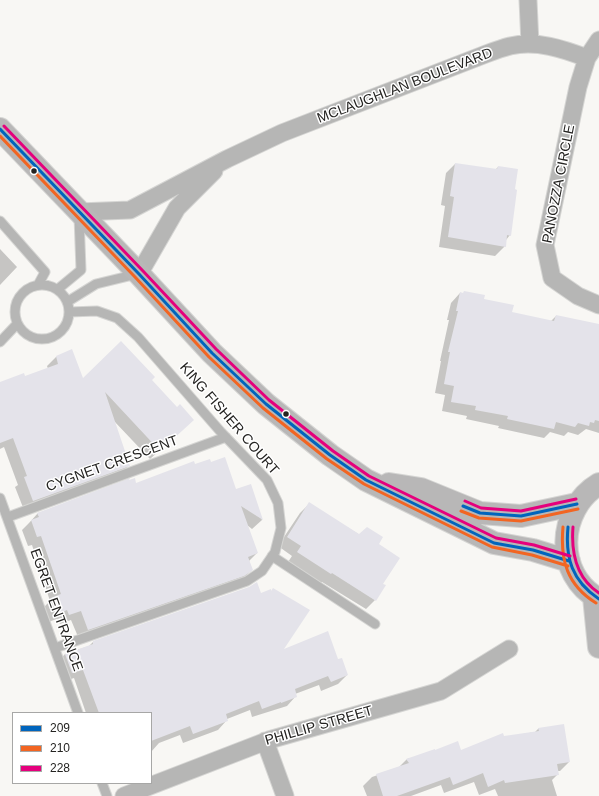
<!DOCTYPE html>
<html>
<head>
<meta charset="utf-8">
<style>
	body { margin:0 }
	#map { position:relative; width:599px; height:796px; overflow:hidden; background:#f8f7f4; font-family:Arial,sans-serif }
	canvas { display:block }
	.legend { position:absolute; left:12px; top:712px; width:140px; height:72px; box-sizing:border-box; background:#fff; border:1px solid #a7a7a6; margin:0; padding:5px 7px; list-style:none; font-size:12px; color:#242321 }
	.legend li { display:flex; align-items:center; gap:8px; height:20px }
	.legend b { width:20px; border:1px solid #a7a7a6 }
</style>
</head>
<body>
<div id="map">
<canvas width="599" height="796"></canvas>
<ul class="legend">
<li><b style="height:5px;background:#0065bd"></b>209</li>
<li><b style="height:5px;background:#f26522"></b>210</li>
<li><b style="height:5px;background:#e5007d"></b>228</li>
</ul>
</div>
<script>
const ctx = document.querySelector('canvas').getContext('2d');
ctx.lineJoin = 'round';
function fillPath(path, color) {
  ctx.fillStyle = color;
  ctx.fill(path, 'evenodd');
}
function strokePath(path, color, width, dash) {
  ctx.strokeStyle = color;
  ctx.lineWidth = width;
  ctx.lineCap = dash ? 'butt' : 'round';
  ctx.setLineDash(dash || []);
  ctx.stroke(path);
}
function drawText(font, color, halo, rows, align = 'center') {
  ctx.font = font + ' Arial,sans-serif';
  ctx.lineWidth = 3;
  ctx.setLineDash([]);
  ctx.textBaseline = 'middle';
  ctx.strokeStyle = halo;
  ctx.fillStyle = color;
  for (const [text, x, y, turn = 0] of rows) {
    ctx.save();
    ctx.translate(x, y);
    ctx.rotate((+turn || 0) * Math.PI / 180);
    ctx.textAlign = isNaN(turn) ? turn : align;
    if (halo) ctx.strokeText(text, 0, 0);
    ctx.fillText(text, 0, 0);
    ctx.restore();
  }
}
fillPath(new Path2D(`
	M455,164l40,6 3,-3 16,23 -4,45 -4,5 -1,6 -10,10 -56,-9 6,-41 -4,-1 5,-32z
	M0,249l17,18 -17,18z
	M460,293l23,6 28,14 40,8 5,-5 43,23v94l-13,-4 -8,6 -10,-3 -4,4 -14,-4 -6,6 -46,-10 1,-2 -33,-7 1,-3 -25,-5 3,-16 -10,-2 6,-32h-1l9,-41h-2l4,-17z
	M72,351l10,28 69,1 32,49 -33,30 -36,-38 15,44 -9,10 -96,35 -9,-23 3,-2 -14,-38 -4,2v-66l24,-6 24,-8 -1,-3 9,-9z
	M195,465l41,25 14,-5 12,35 -10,9 -5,-4 10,28 -8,8 3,9 -10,9 -163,60 -8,-19 -11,4 -3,-5 -9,3 -5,-14 7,-7 -18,-56 -4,1 -6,-16 7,-7 9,-10 98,-28z
	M309,504l51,31 18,10 4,39 -7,16 -9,9 -44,-27 -1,1 -33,-21 4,-6 -14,-10 22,-33z
	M93,642l189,9 56,10 9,14 -9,9 -17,7 -2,-6 -24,9 1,2 -9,10 -35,11 -2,-7 -23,9v1l-9,10 -35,13 -3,-8 -21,8 -8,9v-39h-65l-12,-35 -12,4 -6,-18 9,-10 24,-8z
	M539,728l30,34 -9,9h-3l1,3 -6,6 5,16h-59l-3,-7 -16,6 -5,-13 -30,11 -3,-8 -30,11h-44l-4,-10 9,-9 26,-9 9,-9 27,-8h26l44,-14 31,-5z`), '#0003');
fillPath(new Path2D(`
	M455,163l42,6 1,-3 20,3 -3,20 2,1 -6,46 -4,-1 -1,12 -58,-10 6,-40 -4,-1z
	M464,291l21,4 -1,4 30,6 -2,7 42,9 2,-6 43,9v97l-4,-1 -1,3 -4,-1 -1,4 -11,-3 -3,4 -19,-5 -2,7 -47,-10 1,-3 -33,-6 1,-4 -25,-4 3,-16 -10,-2 6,-32h-2l10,-41h-2l4,-19 3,1z
	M121,341l34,36 -3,3 25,27 3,-3 14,16 -34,31 -55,-59 25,74 -97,35 -9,-24 3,-1 -14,-38 -13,5v-61l24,-9 1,3 33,-12 -2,-8 16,-7 11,29z
	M225,457l11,32 15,-5 12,36 -22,-14 17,47 -10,4 5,13 -9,6 -156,54 -7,-19 -12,4 -2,-5 -10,4 -6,-16 10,-4 -20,-58 -4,1 -6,-17 8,-3 -2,-4 93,-35 -1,2 6,-2 1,5 58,-22 1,3 15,-5 1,3z
	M309,502l50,32 8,-7 16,10 -4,7 21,14 -17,26 3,1 -10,16 -44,-28 -1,1 -34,-22 4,-6 -14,-9z
	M257,582l4,11 10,-4v2l2,-3 37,22 -26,39 44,-18 10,28 4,-1 6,17 -17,7 -3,-6 -33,13 2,8 -16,6v-1l-19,7 -3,-8 -33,13 2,7 -35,13 -3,-8 -39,15v-28h-52l-16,-43 -11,3 -7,-19 28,-10v-3l156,-54z
	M564,724l6,38 -13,2 2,11 -54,8 -1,-3 -16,7 -5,-14 -30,12 -3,-8 -53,19h-14l-7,-22 33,-11 -3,-4 29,-10v1l23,-9 3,9 42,-17 1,3 35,-5 -1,-3z`), '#e4e3ea');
const service = new Path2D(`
	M0,221l45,51 -7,13
	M15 312a27 27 0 1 1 54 0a27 27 0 1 1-54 0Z
	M58,289l23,-19 -2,-54
	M67,302l29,-18 41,-10
	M0,342l17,-18
	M0,498l78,215
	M8,517l218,-80
	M272,556l103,68
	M55,648l192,-67 15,-10 13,-19 6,-24 -3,-25 -11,-23 -47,-49 -82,-94 -21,-19 -20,-7 -28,1
	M102,783l5,13`);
const minor = new Path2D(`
	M528,0l2,44
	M599,40l-12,18 -9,29 -33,158 7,33 26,18 21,9
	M79,212l51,-2 97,-51 55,-26 204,-79c8,-3 16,-6 24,-8 27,-6 53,3 77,12
	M139,274l38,-66 37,-37
	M265,741l20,55
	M124,796l145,-56 172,-49 68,-42`);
const primary = new Path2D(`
	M0,129l139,145 73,79 54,51 64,51 36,25 128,63 39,7 36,11
	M389,484l32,5 59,24 41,3 56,-12
	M599,484c-42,25 -45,91 0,115
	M594,597l5,50`);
strokePath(service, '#d5d5d3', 11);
strokePath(minor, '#d5d5d3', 19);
strokePath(primary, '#d5d5d3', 24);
strokePath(service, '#b6b6b5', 9);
strokePath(minor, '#b6b6b5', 17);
strokePath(primary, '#b8b7b7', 22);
strokePath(new Path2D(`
	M0,129l139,145 73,79 54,51 64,51 36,25 128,63 39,7 36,11
	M463,506l17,7 41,3 56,-12
	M568,527c-3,31 4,54 31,72`), '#0065bd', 3);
strokePath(new Path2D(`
	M0,136l135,141 74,80 54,51 64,51 37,25 128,63 40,8 36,11
	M461,511l18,7 42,3 57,-12
	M563,527c-3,33 4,58 33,76`), '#f26522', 3);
strokePath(new Path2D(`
	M4,126l139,145 73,78 53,51 64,51 36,25 127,62 38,7 36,11
	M465,501l16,7 40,3 55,-12
	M573,527c-2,26 3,51 26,66`), '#e5007d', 3);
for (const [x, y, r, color] of [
	[34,171,3.5,"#242321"],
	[286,414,3.5,"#242321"]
]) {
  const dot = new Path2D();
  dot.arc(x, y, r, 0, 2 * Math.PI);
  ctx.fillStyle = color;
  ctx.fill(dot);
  strokePath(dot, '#fff', 1.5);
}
drawText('14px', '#242321', '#fff', [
	["MCLAUGHLAN BOULEVARD",405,86,-21],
	["PANOZZA CIRCLE",559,184,-79],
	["KING FISHER COURT",229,419,49],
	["CYGNET CRESCENT",112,464,-20],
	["EGRET ENTRANCE",56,610,70],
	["PHILLIP STREET",319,726,-16]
]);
</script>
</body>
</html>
